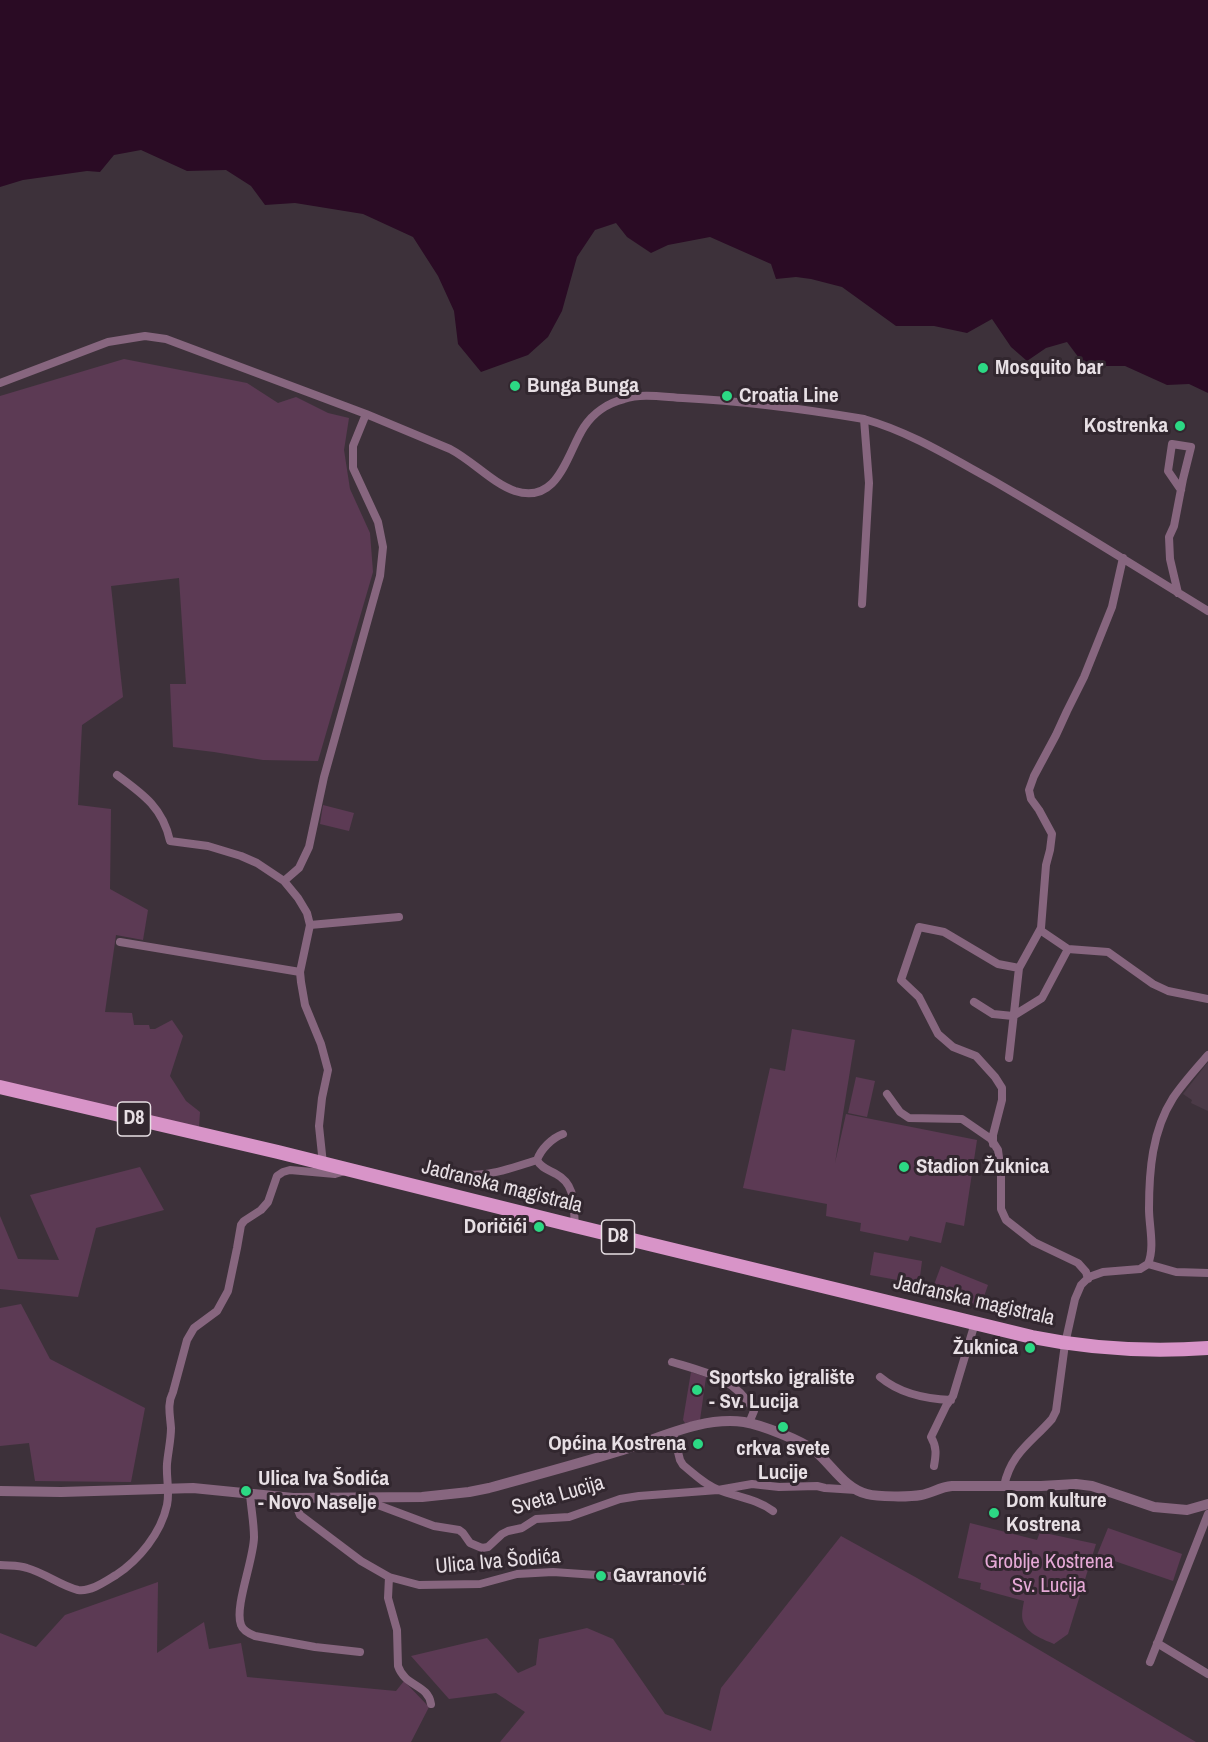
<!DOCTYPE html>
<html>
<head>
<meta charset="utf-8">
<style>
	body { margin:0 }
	canvas { display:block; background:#3d313a }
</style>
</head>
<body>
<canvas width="1208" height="1742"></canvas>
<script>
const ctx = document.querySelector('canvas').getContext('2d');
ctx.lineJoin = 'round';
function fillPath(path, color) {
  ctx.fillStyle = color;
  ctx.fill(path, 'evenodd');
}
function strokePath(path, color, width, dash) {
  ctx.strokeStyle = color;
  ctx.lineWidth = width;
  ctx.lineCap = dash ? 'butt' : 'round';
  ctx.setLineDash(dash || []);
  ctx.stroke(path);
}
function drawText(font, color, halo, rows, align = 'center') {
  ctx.font = font + ' "Archivo Narrow",sans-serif';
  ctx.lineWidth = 6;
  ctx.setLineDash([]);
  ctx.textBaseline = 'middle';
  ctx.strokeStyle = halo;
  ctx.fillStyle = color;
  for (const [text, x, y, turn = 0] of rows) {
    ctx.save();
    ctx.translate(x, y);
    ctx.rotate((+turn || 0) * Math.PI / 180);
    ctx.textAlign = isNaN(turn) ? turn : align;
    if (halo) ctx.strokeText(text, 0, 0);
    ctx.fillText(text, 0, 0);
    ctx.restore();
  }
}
fillPath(new Path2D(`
	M1208,1062v49l-17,-8 1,-3 -9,-6z`), '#4b3a47');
fillPath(new Path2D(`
	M124,359l123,24 31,20 18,-6 32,16 21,5 -5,32 6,39 20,44 3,39 -55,189 -55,-1 -49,-8 -41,-5 -3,-63h16l-7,-106 -68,8 12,111 -41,28 -4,80 33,4 -1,80 38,21 -5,30 -27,-5 -11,77 27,1 2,12h15l1,4h5l17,-9 11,16 -13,40 16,25 14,11 -1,15 -199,-46v-685z
	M323,805l31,8 -5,18 -29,-7z
	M792,1029l63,11 -20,123 11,-49 131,26 -13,86 -18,-4 -5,21 -31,-7 -2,5 -48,-10 1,-8 -35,-7 1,-12 -84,-16 27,-120 15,3z
	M856,1077l19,4 -8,36 -19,-4z
	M140,1167l24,43 -68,18 -18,69 -78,-8v-73l18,43 41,1 -29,-65z
	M874,1252l48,9 -3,23 -49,-9z
	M941,1266l47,19 -8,23 -48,-18z
	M21,1304l29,55 95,49 -14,74 -96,-1 -6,-38 -29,3v-138z
	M691,1372l15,5 -6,43 -15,3 -2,-3z
	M970,1523l67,17 3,-8 56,12 -28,90 -14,10c-11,-5 -27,-10 -31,-23 -2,-6 0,-14 1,-20l-44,-12 1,-6 -23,-5z
	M1108,1528l74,26 -9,27 -76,-26z
	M841,1536l76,42 279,164h-696l25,-30 -29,-19 -47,6 -38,-43 76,-18 31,35 18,-8 3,-26 48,-11 26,11 52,75 46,17 10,-43z
	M158,1582l-1,71 47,-31 5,27 32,-6 6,34 149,14 8,-10 25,26 -18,35h-411v-109l36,14 29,-32z`), '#5c3a54');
fillPath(new Path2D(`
	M0,0h1208v393l-19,-9 -22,1 -42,-19h-40l-18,-24 -21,6 -19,13 -16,-14 -19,-28 -25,14 -33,-7h-38l-54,-39 -31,-8 -15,-2 -20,2 -5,-15 -61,-27 -42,8 -17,8 -24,-16 -11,-14 -21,7 -18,27 -15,54 -14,26 -20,18 -47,17 -23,-28 -4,-33 -16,-35 -25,-39 -50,-23 -68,-11 -30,2 -14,-19 -25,-16 -39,1 -46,-21 -27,5 -14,17 -13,-1 -64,9 -23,7z`), '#2a0b24');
strokePath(new Path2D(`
	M0,383l108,-41 37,-6 21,3 200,75 84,35c23,12 42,34 65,42 44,14 52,-38 69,-64 9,-14 24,-24 40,-28 18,-6 39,-2 59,-1 60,3 121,11 181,21 46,13 86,38 128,61 73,42 144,87 216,131
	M1181,490l-13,-19 4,-27 19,3
	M1178,593l-8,-34 -1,-22 5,-11 9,-47 8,-32
	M862,604l7,-121 -5,-64
	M117,775c26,19 46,33 53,66l38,5 33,10 16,7 27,18 14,17 9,15 3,12 -10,47 1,10 4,23 16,39 7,26 -6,28 -3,28 4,38
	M284,881l15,-13 10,-21 15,-70 56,-201 3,-29 -5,-25 -25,-54v-22l13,-32
	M310,925l89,-8
	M1040,930l28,19 40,3 45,32 15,7 40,8
	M120,942l180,30
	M974,1002l19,12 20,2 29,-18 26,-49
	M1009,1058l10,-90
	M887,1094l13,18 9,6 53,1 29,20 7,11 3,23v36l5,11 28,22 44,21 8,9 2,7
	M563,1134c-11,4 -22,15 -26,26 4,8 12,10 19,14 21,11 17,33 19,52
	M993,1144v-9l9,-35v-12l-7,-11 -19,-21 -23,-9 -15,-13 -19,-37 -18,-17 18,-53 25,5 54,32 21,4 22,-40 5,-63 4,-15 2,-16 -13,-24 -8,-11 -2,-9 5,-14 22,-41 11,-24 17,-34 28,-70 11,-49
	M441,1171c41,9 58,1 96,-11
	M1148,1264l28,8 32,1
	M672,1362c33,10 64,16 82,49l-5,12
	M880,1377c19,16 46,22 71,23
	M673,1432l7,28 3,5c11,9 22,20 36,25 18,7 38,9 54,21
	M934,1466c2,-11 3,-19 -3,-29l15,-31 7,-10 22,-73
	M1004,1486c7,-33 27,-43 48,-67l4,-8 9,-67 10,-45 6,-14 8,-8 14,-5 37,-3 8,-5c7,-17 1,-38 1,-55 0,-38 3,-78 24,-111 10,-15 23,-29 35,-43
	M250,1494c1,14 4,29 4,43 0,22 -20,70 -13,88 2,6 9,9 14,11l60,11 45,5
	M293,1498l7,17 61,46 28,16 30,8 61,-1 37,-10 36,-2 130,9
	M362,1499l72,27 25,4 4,3 7,10 12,5 6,-1 14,-13 6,-3 14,-3 14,-9 33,-2 51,-18 19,-3 79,-6 34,-6 27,3 38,-1 8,2 31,2
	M0,1565c9,1 19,0 27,3 18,5 34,18 51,22 13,2 28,-9 38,-15 23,-15 45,-42 51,-70 3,-14 -1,-27 0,-41 1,-12 4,-24 4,-36 -1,-14 -4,-24 2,-36l14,-52 7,-12 23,-17 11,-20 9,-43 4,-23 3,-4 17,-11 7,-8 9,-26 6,-4 7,-2 45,4 10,-3
	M389,1577l-1,21 9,32 1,36c7,21 30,18 33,38
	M1157,1643l51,31
	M1150,1662l58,-148`), '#87667f', 8);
strokePath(new Path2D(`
	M0,1491l61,1 132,-4 100,10 129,-1 47,-5 20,-4c43,-12 85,-23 127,-36 41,-12 84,-36 128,-30 18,3 56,18 71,29 17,14 29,37 52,43 11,3 43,3 54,1 11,-2 19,-8 31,-9h89l35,-2 16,2 62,21 33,3 21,-6`), '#87667f', 10);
strokePath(new Path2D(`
	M0,1087l278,65 297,74 457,111c59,12 117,15 176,11`), '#d894c8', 14);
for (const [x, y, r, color] of [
	[983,368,6,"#2cd884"],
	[515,386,6,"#2cd884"],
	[727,396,6,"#2cd884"],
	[1180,426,6,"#2cd884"],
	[904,1167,6,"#2cd884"],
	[539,1227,6,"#2cd884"],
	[1030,1348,6,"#2cd884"],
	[697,1390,6,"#2cd884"],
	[783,1427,6,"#2cd884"],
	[698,1444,6,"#2cd884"],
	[246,1491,6,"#2cd884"],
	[994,1513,6,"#2cd884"],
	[601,1576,6,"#2cd884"]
]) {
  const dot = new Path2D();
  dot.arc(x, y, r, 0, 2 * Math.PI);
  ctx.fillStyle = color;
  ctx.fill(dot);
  strokePath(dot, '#32272f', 2);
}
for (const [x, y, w] of [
	[134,1119,33],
	[618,1237,33]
]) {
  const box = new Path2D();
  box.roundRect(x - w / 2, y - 17, w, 34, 4.5);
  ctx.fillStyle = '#32272f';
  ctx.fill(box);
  strokePath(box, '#e7dfe4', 1.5);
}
drawText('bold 20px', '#e7dfe4', null, [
	["D8",134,1119],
	["D8",618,1237]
]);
drawText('bold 21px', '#e7dfe4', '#32272f', [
	["Mosquito bar",995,368],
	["Bunga Bunga",527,386],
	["Croatia Line",739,396],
	["Kostrenka",1168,426,"right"],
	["Stadion Žuknica",916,1167],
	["Doričići",527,1227,"right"],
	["Žuknica",1018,1348,"right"],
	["Sportsko igralište",709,1378],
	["- Sv. Lucija",709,1402],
	["Općina Kostrena",686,1444,"right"],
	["crkva svete",783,1449,"center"],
	["Lucije",783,1473,"center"],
	["Ulica Iva Šodića",258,1479],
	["- Novo Naselje",258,1503],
	["Dom kulture",1006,1501],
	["Kostrena",1006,1525],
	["Gavranović",613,1576]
], 'left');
drawText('21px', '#e7dfe4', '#32272f', [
	["Jadranska magistrala",502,1187,14],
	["Jadranska magistrala",974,1301,13],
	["Sveta Lucija",558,1496,-16],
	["Ulica Iva Šodića",498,1562,-5]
]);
drawText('21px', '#e6a9d7', '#32272f', [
	["Groblje Kostrena",1049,1562],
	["Sv. Lucija",1049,1586]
]);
</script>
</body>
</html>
